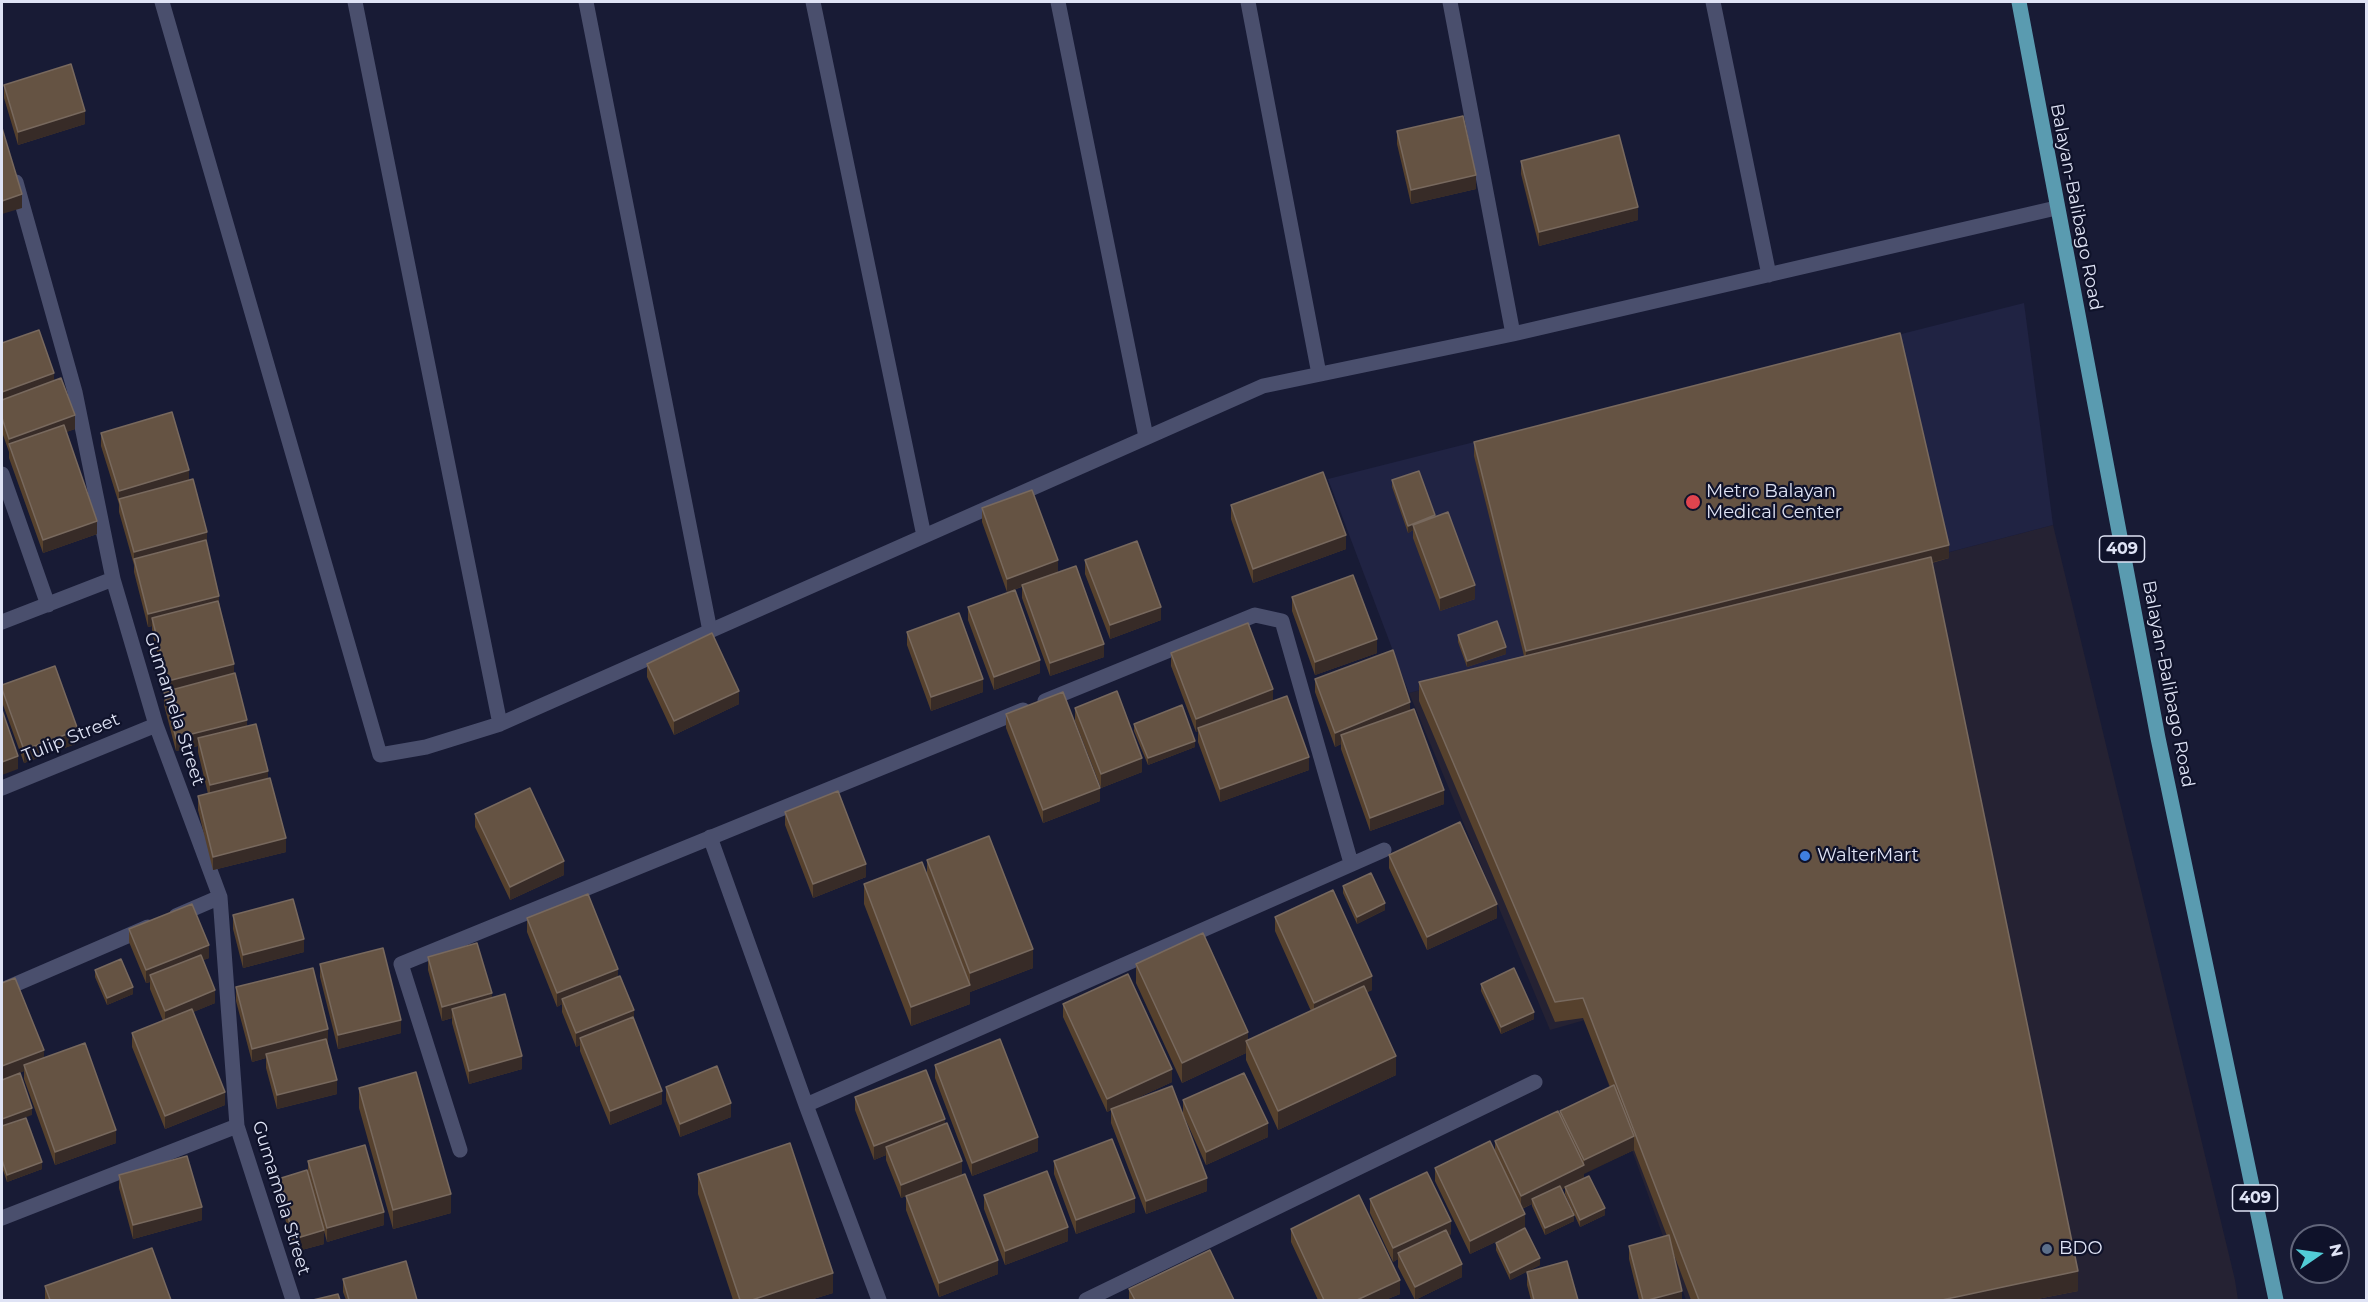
<!DOCTYPE html>
<html>
<head>
<meta charset="utf-8">
<style>
	body { margin:0 }
	#map { position:relative; width:2368px; height:1302px; overflow:hidden; background:#181b35; font-family:Montserrat,sans-serif }
	canvas { display:block }
	.frame { position:absolute; inset:0; border:3px solid #dfe3f5; pointer-events:none }
	.north { position:absolute; left:2290px; top:1224px; width:60px; height:60px; box-sizing:border-box; background:#0f122a; border:2px solid #62667b; border-radius:50%; rotate:77deg; font-size:16px; font-weight:700; line-height:24px; text-align:center; color:#dfe3f5 }
	.north::after { content:''; display:block; margin:auto; width:21px; height:27px; background:#52ccd6; clip-path:polygon(50% 0,100% 100%,50% 72%,0 100%) }
</style>
</head>
<body>
<div id="map">
<canvas width="2368" height="1302"></canvas>
<div class="frame"></div>
<div class="north">N</div>
</div>
<script>
const ctx = document.querySelector('canvas').getContext('2d');
ctx.lineJoin = 'round';
function fillPath(path, color) {
  ctx.fillStyle = color;
  ctx.fill(path, 'evenodd');
}
function strokePath(path, color, width, dash) {
  ctx.strokeStyle = color;
  ctx.lineWidth = width;
  ctx.lineCap = dash ? 'butt' : 'round';
  ctx.setLineDash(dash || []);
  ctx.stroke(path);
}
function drawText(font, color, halo, rows, align = 'center') {
  ctx.font = font + ' Montserrat,sans-serif';
  ctx.lineWidth = 4.5;
  ctx.setLineDash([]);
  ctx.textBaseline = 'middle';
  ctx.strokeStyle = halo;
  ctx.fillStyle = color;
  for (const [text, x, y, turn = 0] of rows) {
    ctx.save();
    ctx.translate(x, y);
    ctx.rotate((+turn || 0) * Math.PI / 180);
    ctx.textAlign = isNaN(turn) ? turn : align;
    if (halo) ctx.strokeText(text, 0, 0);
    ctx.fillText(text, 0, 0);
    ctx.restore();
  }
}
fillPath(new Path2D(`
	M2053,525l182,755 3,20h-552l-101,-280 -35,10 -141,-337z`), '#252233');
fillPath(new Path2D(`
	M2024,303l29,222 -644,168 -81,-214z`), '#202343');
strokePath(new Path2D(`
	M162,2l218,753 46,-8 74,-23 763,-338 250,-52 543,-126
	M355,2l145,722
	M586,2l124,629
	M813,2l111,534
	M1058,2l88,435
	M1248,2l71,372
	M1450,2l63,332
	M1713,2l56,273
	M16,182l59,210 38,187 43,146 64,172 17,229 56,174
	M2,474l46,131
	M2,622l111,-43
	M1045,701l210,-86 27,6 69,242
	M2,788l154,-63
	M710,837l96,268 73,195
	M176,916l44,-19
	M2,990l146,-63
	M806,1105l578,-255
	M460,1150l-59,-186 622,-254
	M2,1218l235,-92
	M1086,1300l449,-218`), '#4a4f6d', 15);
strokePath(new Path2D(`
	M2019,2l139,736 118,562`), '#5a9bb0', 15);
fillPath(new Path2D(`
	M4,85l81,39 -67,21 -14,-47z
	M1397,131l79,58 -65,15 -14,-60z
	M1521,161l117,59 -99,26 -18,-72z
	M2,343l52,38 21,48 -9,3 31,102 -54,19 -34,-95v-6l-7,-20z
	M101,433l88,47 18,66 27,127 13,53 21,52 18,74 -73,18 -15,-60v-14l10,-2 -10,-42v-6l-22,5 -12,-46v-13l3,-1 -15,-59v-6l-4,1 -14,-55v-7l-15,-53v-8l-18,-58z
	M1474,442l475,116 -17,5 146,728 -46,9h-341l-18,-48 9,48h-43l-10,-41v-13l38,-10 -33,-86 -50,23v5l21,37 -25,12 -15,-33v-6l-3,1 12,32 -29,14 -13,-29v-2l-10,5 3,19 -55,26 -35,-73v-13l60,-15v-12l65,-26v-4l50,-24 -27,-69 -28,4 -136,-321v-19l105,-26 -50,-200z
	M1392,480l43,37 40,82 -35,12 -27,-73v-8l-5,3 -16,-46z
	M1231,505l115,44 -93,34 -22,-64z
	M982,508l76,64 46,85 -54,19 -28,-78v-11l-15,5 -25,-70z
	M1085,560l76,60 -51,19 -25,-65z
	M1292,597l85,56 -62,22 -23,-64z
	M968,607l72,66 -46,17 -26,-70z
	M907,632l76,60 -52,19 -24,-66z
	M1458,635l48,19 -39,13 -9,-25z
	M1171,653l102,48 36,69 -89,32 -22,-60v-11l-2,1 -25,-66z
	M647,664l92,40 -65,31 -27,-58z
	M1315,679l95,31 34,94 -74,27 -29,-82v-5l-6,3 -20,-55z
	M2,685l76,58 -54,20 -22,-61z
	M1075,708l67,64 -41,16 -26,-67z
	M1006,714l94,87 -57,22 -37,-95z
	M1134,724l61,23 -47,18 -14,-34z
	M785,812l81,65 -53,21 -28,-73z
	M475,814l89,61 -54,25 -35,-73z
	M1389,855l108,63 -70,32 -38,-82z
	M927,860l106,108 -63,24v12l-59,22 -47,-122v-20l63,-10z
	M1343,886l42,24 -28,14 -14,-31z
	M233,915l71,37 -61,16 -10,-39z
	M1275,917l97,73 -5,2 29,83 -118,55 -32,-70v-7l-64,30 -46,-100v-19l112,76 63,-29 -36,-80z
	M527,918l91,59 16,43 28,84 -52,21 -30,-74v-6l-4,2 -14,-35v-8l-5,3 -30,-75z
	M129,929l80,29 -6,2 12,43 -22,9 32,93 -60,24 -33,-82v-14l31,-12 -13,-32v-7l-4,1 -17,-41z
	M428,957l64,41 30,71 -53,15 -17,-61v-5l-10,3 -14,-51z
	M320,964l81,69 -63,16 -18,-72z
	M95,970l38,24 -26,11 -12,-28z
	M2,983l42,75 72,85 -61,22 -31,-86v-8l-22,9z
	M1481,984l53,35 -33,15 -20,-43z
	M236,987l92,55 -1,1 10,51 -60,15 -11,-41v-10l-14,4 -16,-61z
	M1063,1004l109,78 -48,22 83,87 -61,23 -35,-91v-13l-4,2 -44,-95z
	M935,1065l103,86 -66,25 -37,-98z
	M666,1087l65,30 -51,20 -14,-37z
	M359,1088l92,125 -58,16 -34,-121z
	M855,1097l90,27 17,50 -61,24 -15,-38v-5l-12,5 -19,-50z
	M1183,1100l85,37 -62,28 -23,-51z
	M2,1126l40,43 -35,13 -5,-15z
	M308,1161l76,64 -57,17 -3,-11v13l-30,8 -16,-60v-13l30,-5z
	M1054,1161l81,51 -59,22 -22,-60z
	M698,1174l135,119 -23,7h-77l-35,-106z
	M119,1175l83,45 -69,19 -14,-51z
	M984,1195l84,46 -63,24 -21,-56z
	M906,1196l92,78 -59,23 -33,-87z
	M1370,1199l81,35 -2,1 13,42 -47,23 -17,-33v-8l-5,3 -23,-49z
	M1291,1229l109,65 -15,6h-67l-27,-58z
	M1496,1243l44,22 -30,15 -14,-30z
	M1527,1272l51,28h-47l-4,-15z
	M343,1279l74,21h-71l-3,-8z
	M45,1286l126,14h-126z
	M1129,1289l105,11h-105z`), '#56412d');
fillPath(new Path2D(`
	M85,111v13l-67,21v-13z
	M1476,175v14l-65,15v-14z
	M22,194v14l-20,6v-13z
	M1638,207v13l-99,26v-14z
	M54,373v14l-52,18v-13z
	M75,415v14l-64,22 -2,-6v-6z
	M189,470v13l-70,16v5v-13z
	M1435,515v7l-22,3v5l-5,3v-7z
	M97,521v13l-54,19v-13z
	M207,532v14l-73,13v6v-13z
	M1346,535v14l-93,34v-14z
	M1949,545v13l-423,107v-14z
	M1058,560v14l-51,18v-13z
	M1475,585v14l-35,12v-13z
	M219,596v13l-67,9v8l-4,1v-13z
	M1161,607v13l-51,19v-14z
	M1377,639v14l-62,22v-13z
	M1104,644v13l-54,19v-13z
	M1506,647v7l-39,13v-6z
	M1040,660v13l-46,17v-13z
	M234,664v14l-66,17v-14z
	M983,679v13l-52,19v-14z
	M1273,689v14l-75,25v3l-2,1v-13z
	M739,691v13l-65,31v-14z
	M1410,702v13l-69,20v9l-6,3v-14z
	M247,720v13l-49,5v8l-22,5v-13z
	M78,730v13l-54,20v-13z
	M1195,741v6l-47,18v-7z
	M18,756v13l-16,6v-13z
	M1309,757v13l-89,32v-13z
	M1142,758v14l-41,16v-14z
	M268,771v14l-58,14v-14z
	M1100,788v13l-57,22v-13z
	M1444,790v14l-74,27v-13z
	M286,838v14l-73,18v-13z
	M564,861v14l-54,25v-13z
	M866,864v13l-53,21v-14z
	M1385,903v7l-28,14v-7z
	M1497,904v14l-70,32v-13z
	M304,939v13l-61,16v-13z
	M209,945v13l-56,23 -3,-6v7l-4,1v-13z
	M1033,949v19l-63,24v-19z
	M618,969v13l-56,17v5l-5,3v-14z
	M1372,976v14l-58,27v-14z
	M970,985v19l-59,22v-19z
	M133,987v7l-26,11v-7z
	M215,990v13l-50,21v-13z
	M492,993v13l-40,3v9l-10,3v-14z
	M634,1010v14l-54,14v7l-4,2v-14z
	M1534,1012v7l-33,15v-7z
	M401,1020v13l-63,16v-14z
	M328,1029v13l-61,16 -1,-4v4l-14,4v-13z
	M1248,1032v14l-2,-5v12l-64,30v-20z
	M44,1050v13l-20,2v6l-22,9v-14z
	M522,1056v13l-53,15v-13z
	M1396,1056v19l-118,55v-19z
	M1172,1069v13l-65,30v-13z
	M337,1080v14l-60,15v-14z
	M662,1091v13l-52,21v-14z
	M225,1092v13l-60,24v-13z
	M731,1103v14l-51,20v-13z
	M32,1108v7l-30,11v-7z
	M945,1119v14l-59,14v8l-12,5v-14z
	M1268,1123v14l-62,28v-13z
	M116,1130v13l-61,22v-13z
	M1634,1136v14l-50,24v-14z
	M1038,1137v14l-66,25v-13z
	M962,1161v13l-61,24v-13z
	M42,1162v7l-35,13v-7z
	M1584,1165v14l-50,24 -2,-4v5l-11,5v-13z
	M1207,1178v13l-61,23v-13z
	M451,1194v19l-58,16v-19z
	M1135,1198v14l-59,22v-14z
	M202,1207v13l-69,19v-14z
	M1605,1208v7l-25,12v-7z
	M384,1212v13l-57,17v-14z
	M1525,1214v14l-55,26v-13z
	M1574,1215v6l-29,14v-7z
	M1451,1221v13l-50,24 -3,-5v6l-5,3v-14z
	M1068,1227v14l-63,24v-14z
	M324,1230v14l-30,8v-13z
	M1540,1258v7l-30,15v-7z
	M998,1260v14l-59,23v-14z
	M1462,1264v13l-47,23v-13z
	M2078,1271v20l-46,9h-90z
	M833,1273v20l-23,7h-58z
	M1400,1280v14l-15,6h-28z
	M1682,1291v9h-34z`), '#372b27');
const building = new Path2D(`
	M71,64l14,47 -67,21 -14,-47z
	M1463,116l13,59 -65,15 -14,-59z
	M2,128l20,66 -20,7z
	M1619,135l19,72 -99,25 -18,-71z
	M39,330l15,43 -52,19v-49z
	M1900,333l49,212 -423,106 -52,-209z
	M61,378l14,37 -66,24 -7,-21v-18z
	M172,412l17,58 -70,21 -18,-58z
	M64,425l33,96 -54,19 -34,-96z
	M1419,471l16,44 -27,11 -16,-46z
	M1323,472l23,63 -93,34 -22,-64z
	M193,479l14,53 -73,20 -15,-53z
	M1032,490l26,70 -51,19 -25,-71z
	M1448,512l27,73 -35,13 -27,-73z
	M206,540l13,56 -71,18 -14,-55z
	M1137,541l24,66 -51,18 -25,-65z
	M1931,557l147,714 -136,29h-243l-116,-302 -28,4 -136,-320z
	M1076,566l28,78 -54,19 -28,-78z
	M1353,575l24,64 -62,23 -23,-65z
	M1015,590l25,70 -46,17 -26,-70z
	M218,601l16,63 -66,17 -16,-63z
	M959,613l24,66 -52,18 -24,-65z
	M1497,621l9,26 -39,14 -9,-26z
	M1248,623l25,66 -77,30 -25,-66z
	M712,633l27,58 -65,30 -27,-57z
	M1393,650l17,52 -75,31 -20,-54z
	M55,666l23,64 -54,20 -22,-61v-4z
	M235,673l12,47 -71,18 -12,-46z
	M1117,691l25,67 -41,16 -26,-66z
	M1063,692l37,96 -57,22 -37,-96z
	M1287,696l22,61 -89,32 -22,-61z
	M1182,705l13,36 -47,17 -14,-34z
	M1414,709l30,81 -74,28 -29,-83z
	M2,710l16,46 -16,6z
	M256,724l12,47 -58,14 -12,-47z
	M270,778l16,60 -73,19 -15,-61z
	M530,788l34,73 -54,26 -35,-73z
	M838,791l28,73 -53,20 -28,-72z
	M1460,822l37,82 -70,33 -38,-82z
	M989,836l44,113 -63,24 -43,-113z
	M922,862l48,123 -59,22 -47,-123z
	M1371,873l14,30 -28,14 -14,-31z
	M1333,890l39,86 -58,27 -39,-86z
	M588,894l30,75 -61,24 -30,-75z
	M293,899l11,40 -61,16 -10,-40z
	M192,904l17,41 -63,25 -17,-41z
	M1203,933l45,99 -66,31 -46,-99z
	M477,943l15,50 -50,14 -14,-50z
	M383,948l18,72 -63,15 -18,-71z
	M201,955l14,35 -50,21 -15,-36z
	M121,959l12,28 -26,11 -12,-28z
	M313,968l15,61 -76,20 -16,-62z
	M1514,968l20,44 -33,15 -20,-43z
	M1128,974l44,95 -65,30 -44,-95z
	M620,976l14,34 -58,23 -14,-34z
	M15,978l29,72 -42,16v-83z
	M1364,986l32,70 -118,55 -32,-70z
	M505,994l17,62 -53,15 -17,-62z
	M192,1009l33,83 -60,24 -33,-83z
	M633,1017l29,74 -52,20 -30,-73z
	M326,1039l11,41 -60,15 -11,-41z
	M1000,1039l38,98 -66,26 -37,-98z
	M85,1043l31,87 -61,22 -31,-87z
	M717,1066l14,37 -51,21 -14,-37z
	M926,1070l19,49 -71,27 -19,-49z
	M416,1072l35,122 -58,16 -34,-122z
	M20,1073l12,35 -30,11v-39z
	M1244,1073l24,50 -62,29 -23,-52z
	M1614,1085l20,51 -50,24 -24,-49z
	M1172,1086l35,92 -61,23 -35,-92z
	M1558,1111l26,54 -63,31 -26,-55z
	M26,1118l16,44 -35,13 -5,-15v-34z
	M947,1123l15,38 -61,24 -15,-38z
	M1112,1139l23,59 -59,22 -22,-59z
	M1490,1141l35,73 -55,27 -35,-73z
	M790,1143l43,130 -81,27h-12l-42,-126z
	M365,1145l19,67 -57,16 -19,-67z
	M187,1156l15,51 -69,18 -14,-50z
	M307,1170l17,60 -30,9 -16,-60z
	M1047,1171l21,56 -63,24 -21,-56z
	M1427,1172l24,49 -58,27 -23,-49z
	M965,1174l33,86 -59,23 -33,-87z
	M1589,1176l16,32 -25,12 -15,-33z
	M1560,1186l14,29 -29,13 -13,-29z
	M1359,1195l41,85 -43,20h-33l-33,-71z
	M1525,1228l15,30 -30,15 -14,-30z
	M1446,1230l16,34 -47,23 -17,-34z
	M1669,1235l13,56 -34,9h-5l-14,-54z
	M152,1248l19,52h-121l-5,-14z
	M1210,1250l24,50h-99l-6,-11z
	M406,1261l11,39h-68l-6,-21z
	M1567,1261l11,39h-44l-7,-28z
	M338,1294l2,6h-27z`);
fillPath(building, '#655343');
strokePath(building, '#78695e', 1.5);
for (const [x, y, r, color] of [
	[1693,502,8,"#e0444e"],
	[1805,856,6,"#3f7fe0"],
	[2047,1249,6,"#5c6f8a"]
]) {
  const dot = new Path2D();
  dot.arc(x, y, r, 0, 2 * Math.PI);
  ctx.fillStyle = color;
  ctx.fill(dot);
  strokePath(dot, '#0f122a', 2);
}
for (const [x, y, w] of [
	[2122,549,45],
	[2255,1198,45]
]) {
  const box = new Path2D();
  box.roundRect(x - w / 2, y - 13, w, 26, 4.5);
  ctx.fillStyle = '#0f122a';
  ctx.fill(box);
  strokePath(box, '#dfe3f5', 1.5);
}
drawText('bold 16px', '#dfe3f5', null, [
	["409",2122,549],
	["409",2255,1198]
]);
drawText('18px', '#dfe3f5', '#0f122a', [
	["Balayan-Balibago Road",2076,207,79],
	["Balayan-Balibago Road",2168,684,79],
	["Gumamela Street",174,709,72],
	["Tulip Street",71,738,-22],
	["Gumamela Street",281,1198,73]
]);
drawText('18px', '#dfe3f5', '#0f122a', [
	["Metro Balayan",1706,492],
	["Medical Center",1706,513],
	["WalterMart",1817,856],
	["BDO",2059,1249]
], 'left');
</script>
</body>
</html>
